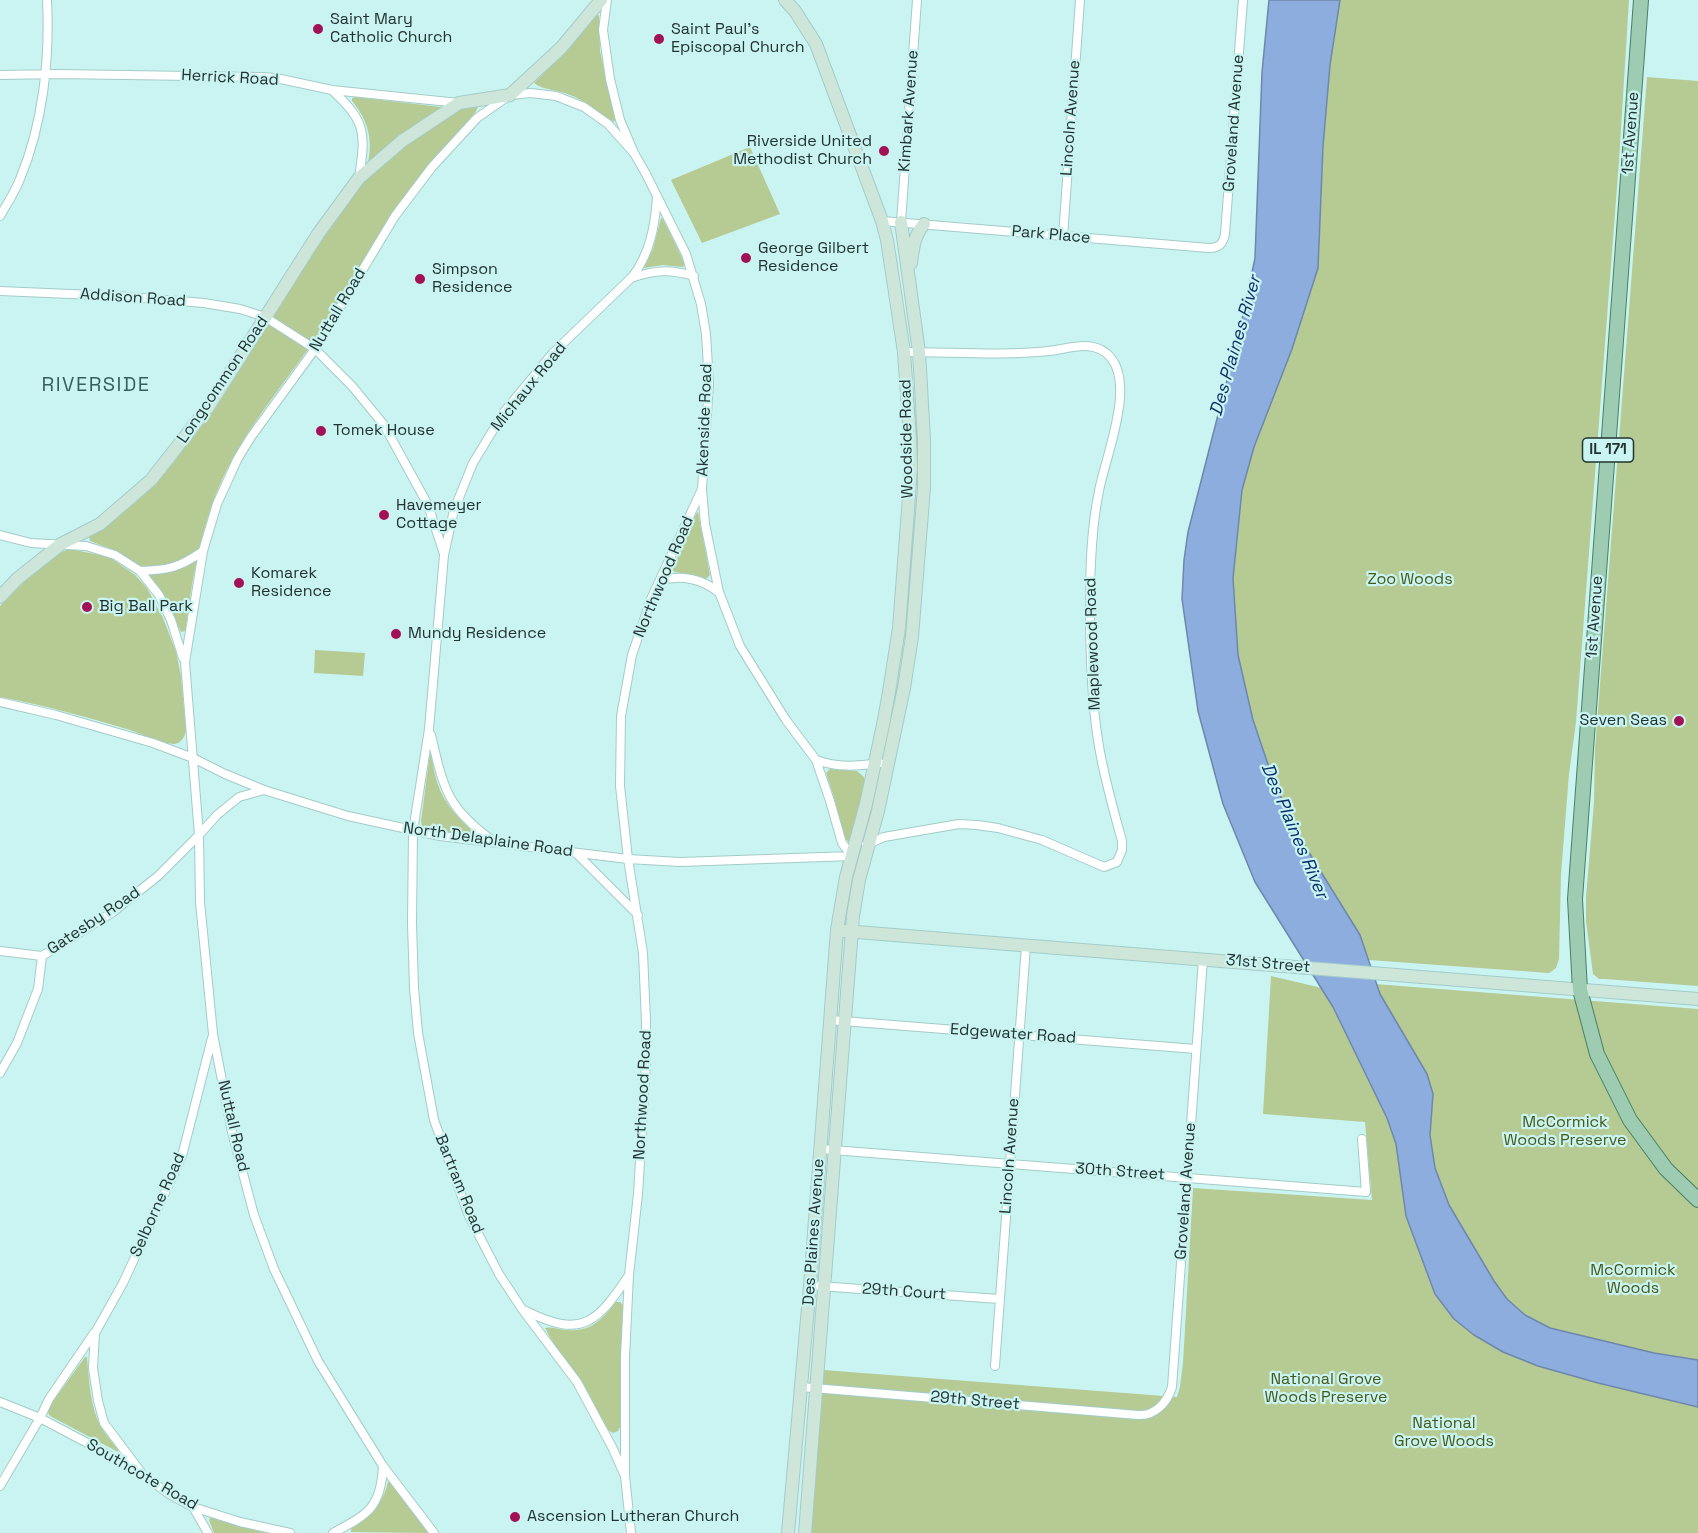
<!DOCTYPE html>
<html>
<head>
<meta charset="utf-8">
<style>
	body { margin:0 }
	canvas { display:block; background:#caf4f1 }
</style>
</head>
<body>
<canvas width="1698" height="1533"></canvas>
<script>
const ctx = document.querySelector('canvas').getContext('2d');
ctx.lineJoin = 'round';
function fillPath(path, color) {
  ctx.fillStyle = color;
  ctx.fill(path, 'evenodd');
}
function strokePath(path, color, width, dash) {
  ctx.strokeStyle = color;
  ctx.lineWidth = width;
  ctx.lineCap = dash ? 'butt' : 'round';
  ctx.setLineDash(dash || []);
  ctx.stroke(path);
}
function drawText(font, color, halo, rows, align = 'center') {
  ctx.font = font + ' "Space Grotesk",sans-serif';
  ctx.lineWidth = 4.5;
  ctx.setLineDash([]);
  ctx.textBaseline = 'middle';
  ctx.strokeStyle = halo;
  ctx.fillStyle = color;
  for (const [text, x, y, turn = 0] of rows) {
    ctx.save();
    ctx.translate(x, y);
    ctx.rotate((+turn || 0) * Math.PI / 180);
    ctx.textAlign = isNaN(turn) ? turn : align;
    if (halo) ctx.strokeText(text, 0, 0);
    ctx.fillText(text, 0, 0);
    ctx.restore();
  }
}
fillPath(new Path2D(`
	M1340,0h289l-10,161 -43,561 -7,52 -8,100 -2,85 -3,9 -7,5 -180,-13 -9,-25 -55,-89 -30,-61 -22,-65 -15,-65 -5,-77 9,-88 12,-43 38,-98 26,-81 5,-122 7,-81z
	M597,13l2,3 1,35 15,68 -1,3c-15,-8 -27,-21 -44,-27 -11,-5 -28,-5 -36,-12l37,-37z
	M1647,77l51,4v905l-93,-7h-6l-6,-5 -7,-53v-24l8,-95 1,-53z
	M356,97l93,11 29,-1 -3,6c-30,32 -58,65 -83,102 -25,36 -45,75 -69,112 -29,45 -65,85 -90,131 -29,52 -40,112 -47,170l-1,3 -4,1 -19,-39 -23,-28 -25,-15 -24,-9 -1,-5 22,-14 25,-20 25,-24 13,-16 28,-38 122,-187 37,-51c4,-7 6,-15 7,-23 5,-24 0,-43 -16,-62v-3z
	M750,147l30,67 -78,29 -31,-63z
	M661,218l2,1 22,45 -2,3 -20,-2 -19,3 9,-19z
	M698,512l12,63 -4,4 -13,-4 -18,-3 -3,-2 24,-56z
	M70,549l39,8 26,18 12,13 16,30 13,34 5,24 5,55c-2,6 -4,12 -12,13 -12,0 -32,-10 -44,-14 -43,-13 -86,-25 -130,-33v-91c18,-17 47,-51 70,-57z
	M315,650l50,3 -2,23 -49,-3z
	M430,753c3,9 4,20 7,29 7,22 21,36 38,51v3l-39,-6 -14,-3 -1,-6z
	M830,769l27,2 7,6c2,18 -9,46 -14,64l-1,1 -4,-3 -11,-42 -8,-24z
	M1271,976l51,12 11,19 54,111 9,26 10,72 68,119 29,17 35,14 60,17 100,24v126h-888l13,-163 354,27 3,-10 3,-24 10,-175 179,12 -7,-78 -102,-8z
	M1375,984l323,25v351l-44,-7 -104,-25 -25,-13 -18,-16 -13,-18 -45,-76 -14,-37 -5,-33 3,-41 -6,-20 -35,-58z
	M616,1302h4l3,3 -3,122 -2,4 -5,2c-13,-6 -17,-27 -24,-39 -12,-23 -33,-43 -44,-66 7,-2 15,2 23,2 24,2 35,-12 48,-28z
	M85,1357h2c2,23 3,50 14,70 5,8 12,16 17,23v2l-68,-36 -2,-3 1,-6z
	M390,1481l38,52 -77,-1v-3c18,-13 32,-25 37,-47z
	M210,1518h2l54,15h-52l-5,-13z`), '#b6ca93');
const water = new Path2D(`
	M1269,0h71l-10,65 -7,81 -5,122 -26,81 -38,98 -12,43 -9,88 5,77 15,65 22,65 30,61 55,89 20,59 47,80 6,20 -3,41 5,33 14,37 45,76 13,18 18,16 25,13 104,25 44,7v47l-100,-24 -60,-17 -35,-14 -29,-17 -20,-16 -19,-25 -29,-78 -10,-72 -9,-26 -54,-111 -78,-125 -32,-78 -25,-93 -16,-112 2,-39 4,-28 52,-203 15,-71 7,-186z`);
fillPath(water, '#8daddf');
strokePath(water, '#6d88ab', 1.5);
const street = new Path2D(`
	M607,0l-4,30 7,49 10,41 14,33 12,21 40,80 15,50 5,30 3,50 -7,105 3,35 14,68 21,54 46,74 30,40 14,41 12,42 10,13
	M0,75l56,-1 206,3 14,1 56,12 127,13
	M332,90c34,32 34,42 27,88
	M0,216c7,-12 15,-24 20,-37 23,-55 30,-120 27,-179
	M882,221l327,27c10,0 14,-4 16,-14l18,-234
	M901,222l16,-222
	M1063,236l17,-236
	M632,277c18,-23 23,-51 25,-80
	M0,291l117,5 87,7 36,6 25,8 50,32 37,37 32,39 44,80 16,49
	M0,535l31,8 55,3 29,9 25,16 19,24 12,25 12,38
	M140,571c28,-1 39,-3 63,-20
	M660,581c20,-7 43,-2 58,11
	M0,702l56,13 97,28 40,15 32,16 39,16 84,26 92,20 188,23 52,3 172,-6
	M431,735c13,55 16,74 65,108
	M816,760c22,8 41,6 64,3
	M866,845l18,-8 75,-13 18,1 21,3 44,12 62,27 13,-5 5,-12v-9c-9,-33 -19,-67 -24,-101 -7,-44 -8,-88 -8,-132 0,-39 1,-79 9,-117 6,-34 40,-112 7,-138 -17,-13 -38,-4 -57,-2 -47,5 -97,1 -145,1
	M576,853l62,62
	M0,951l42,5 71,-44 45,-36 41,-41 18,-20 22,-18 25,-7
	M830,1020l366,29
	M0,1073l17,-30 21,-54 4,-33
	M820,1149l546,43 -4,-53
	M819,1286l180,13
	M526,1311c56,28 71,12 103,-36
	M995,1366l31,-420
	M801,1387l337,28c17,1 29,-12 34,-28l31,-428
	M0,1402l40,16 53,28 50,29 26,19 24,13 47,15 50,11
	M625,1473v-116l4,-82 9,-81 8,-131v-41l-3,-69 -15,-94 -8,-73 1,-70 11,-61 19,-56 51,-110
	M143,1475l-39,-52 -6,-22 -5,-33 2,-35 28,-50 59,-127 30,-118
	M0,1486l40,-68 9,-19 45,-66
	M193,1507l15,26
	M333,1533c35,-19 48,-25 50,-67
	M434,1533l-51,-67 -65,-105 -44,-92 -20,-54 -22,-83 -19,-98 -13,-132 -1,-67 -14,-173 18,-111 14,-47 21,-46 13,-21 64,-88 80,-133 37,-49 45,-49 33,-23 21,-2 25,3 28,11 24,17 26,29
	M631,1533l-6,-57 -13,-29 -35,-65 -55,-73 -23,-35 -30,-58 -35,-96 -16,-87 -4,-45 -2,-65 1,-92 16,-102 15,-174 10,-45 19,-47 31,-51 49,-59 78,-75c24,-8 38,-9 63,-2`);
const secondary = new Path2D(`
	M785,0l10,11 21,33 66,177 5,19 17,112 6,86 1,30 -3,42 -9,118 -10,64 -6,33 -17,79 -20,73 -9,53 -27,355 -22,248
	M911,263c2,-15 3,-27 13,-39
	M0,597l17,-18 44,-35 39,-20 51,-44 58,-74 109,-172 41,-56 43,-37 57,-38 51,-8 51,-47 40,-48
	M844,931l854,68
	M805,1533l48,-617 6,-36 19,-69 26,-123 8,-51 12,-149v-49l-5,-87 -18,-130`);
const primary = new Path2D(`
	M1641,0l-66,899 5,91 17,64 33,66 36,49 32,31`);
strokePath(street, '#a2ccc9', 10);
strokePath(secondary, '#a2ccc9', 14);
strokePath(primary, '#478064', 16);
strokePath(street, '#fff', 8);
strokePath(secondary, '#cee6d9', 12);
strokePath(primary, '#9dccb2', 14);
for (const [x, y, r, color] of [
	[318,29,6,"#a21055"],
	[659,39,6,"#a21055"],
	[884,151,6,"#a21055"],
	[746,258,6,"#a21055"],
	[420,279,6,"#a21055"],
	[321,431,6,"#a21055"],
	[384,515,6,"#a21055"],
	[239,583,6,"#a21055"],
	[87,607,6,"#a21055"],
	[396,634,6,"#a21055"],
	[1679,721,6,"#a21055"],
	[515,1517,6,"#a21055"]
]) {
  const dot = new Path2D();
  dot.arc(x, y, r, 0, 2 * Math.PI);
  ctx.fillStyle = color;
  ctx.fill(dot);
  strokePath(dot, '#caf4f1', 2);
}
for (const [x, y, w] of [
	[1608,450,51]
]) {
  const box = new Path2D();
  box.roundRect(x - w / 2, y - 12, w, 24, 4.5);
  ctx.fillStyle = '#caf4f1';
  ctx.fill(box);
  strokePath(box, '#213231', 1.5);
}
drawText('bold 15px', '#213231', null, [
	["IL 171",1608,450]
]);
drawText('16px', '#213231', '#caf4f1', [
	["Saint Mary",330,20],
	["Catholic Church",330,38],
	["Saint Paul's",671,30],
	["Episcopal Church",671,48],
	["Riverside United",872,142,"right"],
	["Methodist Church",872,160,"right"],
	["George Gilbert",758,249],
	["Residence",758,267],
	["Simpson",432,270],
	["Residence",432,288],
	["Tomek House",333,431],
	["Havemeyer",396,506],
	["Cottage",396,524],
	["Komarek",251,574],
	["Residence",251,592],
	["Big Ball Park",99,607],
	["Mundy Residence",408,634],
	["Seven Seas",1667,721,"right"],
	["Ascension Lutheran Church",527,1517]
], 'left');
drawText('16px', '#213231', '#caf4f1', [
	["Herrick Road",230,78,3],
	["Kimbark Avenue",909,111,-86],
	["Lincoln Avenue",1071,118,-86],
	["Groveland Avenue",1234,123,-86],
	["1st Avenue",1631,133,-86],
	["Park Place",1051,235,5],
	["Addison Road",133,298,4],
	["Nuttall Road",338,310,-59],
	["Longcommon Road",223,380,-56],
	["Michaux Road",529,387,-51],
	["Akenside Road",705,420,-88],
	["Woodside Road",907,439,-91],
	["Northwood Road",664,577,-67],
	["1st Avenue",1595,617,-86],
	["Maplewood Road",1093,644,-92],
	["North Delaplaine Road",488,840,8],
	["Gatesby Road",94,921,-34],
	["31st Street",1268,964,5],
	["Edgewater Road",1013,1034,4],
	["Northwood Road",643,1095,-87],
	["Nuttall Road",233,1126,77],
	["Lincoln Avenue",1010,1156,-86],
	["30th Street",1120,1172,4],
	["Bartram Road",459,1184,68],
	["Groveland Avenue",1186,1191,-86],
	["Selborne Road",158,1205,-66],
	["Des Plaines Avenue",814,1232,-86],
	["29th Court",904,1292,4],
	["29th Street",975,1401,5],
	["Southcote Road",142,1475,30]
]);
drawText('16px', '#46581a', '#caf4f1', [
	["Zoo Woods",1410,580],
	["McCormick",1565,1123],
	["Woods Preserve",1565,1141],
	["McCormick",1633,1271],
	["Woods",1633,1289],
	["National Grove",1326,1380],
	["Woods Preserve",1326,1398],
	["National",1444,1424],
	["Grove Woods",1444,1442]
]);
drawText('italic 18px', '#0c326d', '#caf4f1', [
	["Des Plaines River",1236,346,-74],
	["Des Plaines River",1294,831,67]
]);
ctx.letterSpacing = '1.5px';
drawText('20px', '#385e5c', '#caf4f1', [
	["RIVERSIDE",96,386]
]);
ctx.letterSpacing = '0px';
</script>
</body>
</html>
